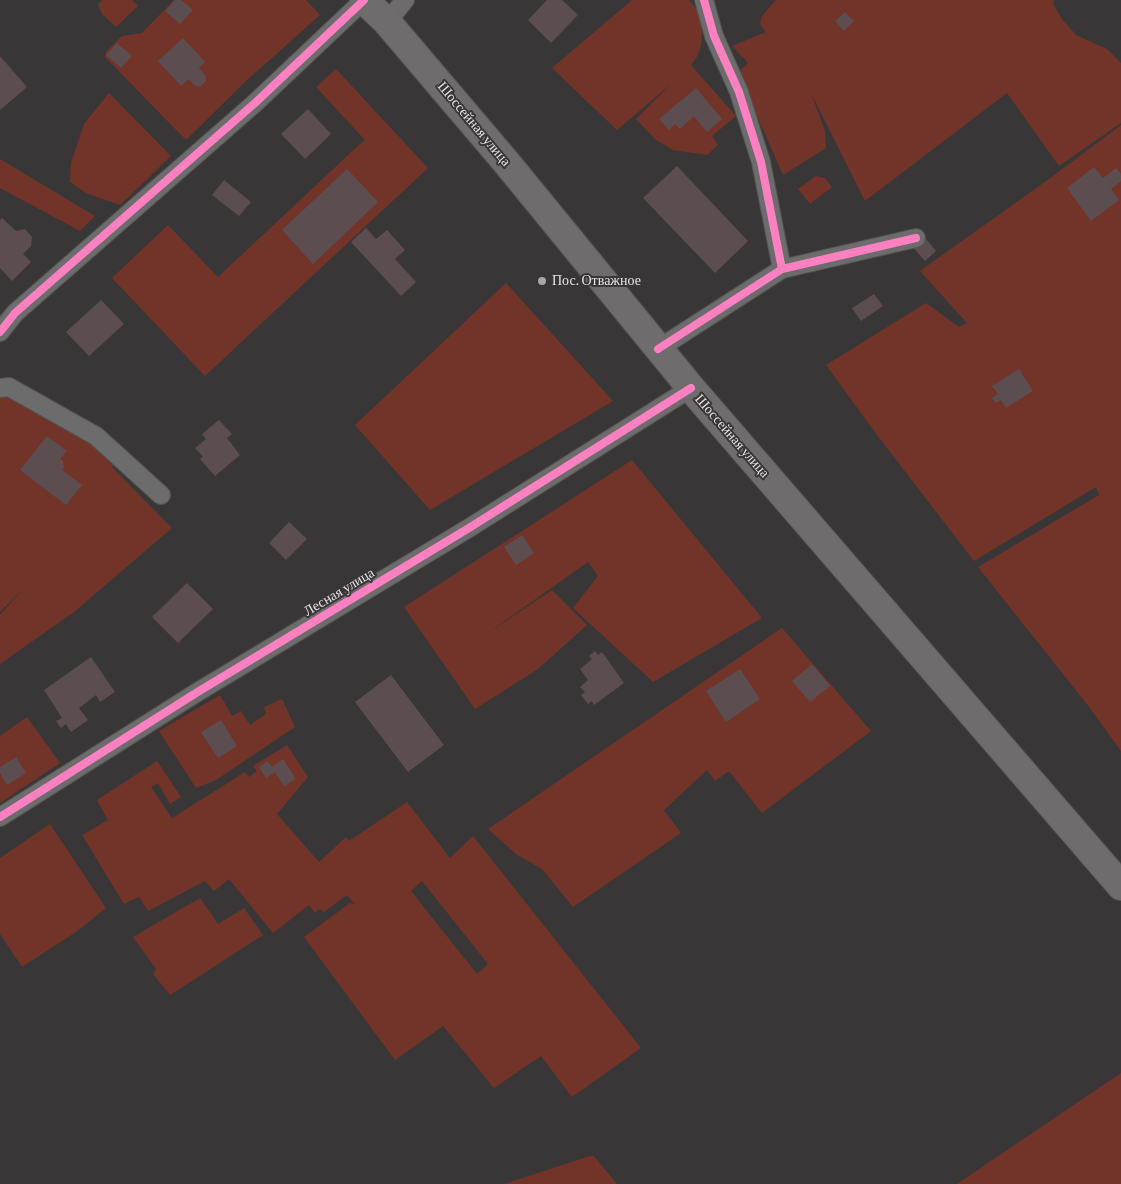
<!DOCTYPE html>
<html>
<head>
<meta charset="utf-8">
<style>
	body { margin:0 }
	canvas { display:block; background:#383637 }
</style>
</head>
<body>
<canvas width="1121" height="1184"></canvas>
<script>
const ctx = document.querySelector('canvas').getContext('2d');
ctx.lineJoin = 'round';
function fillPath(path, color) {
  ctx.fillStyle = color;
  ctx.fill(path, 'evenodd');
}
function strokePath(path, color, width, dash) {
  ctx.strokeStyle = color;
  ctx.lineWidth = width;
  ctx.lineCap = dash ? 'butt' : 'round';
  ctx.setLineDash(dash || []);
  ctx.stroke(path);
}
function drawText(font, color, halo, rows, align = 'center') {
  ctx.font = font + ' "Crimson Pro",serif';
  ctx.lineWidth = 4;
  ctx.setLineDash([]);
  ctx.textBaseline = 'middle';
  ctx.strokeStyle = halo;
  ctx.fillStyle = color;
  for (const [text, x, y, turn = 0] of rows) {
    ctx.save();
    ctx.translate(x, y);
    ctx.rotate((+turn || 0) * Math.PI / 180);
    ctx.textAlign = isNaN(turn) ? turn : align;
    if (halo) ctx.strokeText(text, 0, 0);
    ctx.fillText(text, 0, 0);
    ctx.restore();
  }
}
fillPath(new Path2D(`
	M102,0h30l6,6 -22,21 -14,-13 -4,-10z
	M174,0h132l14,15 -75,67 -59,58 -81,-83 1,-5 16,-16 20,-3z
	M632,0h57c3,4 8,8 9,13 6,17 6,38 -7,52l45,51 -24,20 6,9 -11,10 -34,-5 -17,-10 -20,-21 35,-35 -54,46 -65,-62z
	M776,0h278l-1,4 9,15 14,16 31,14 14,14v60l-62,43 -52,-73 -142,108 -54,-108 14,38 1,17 -43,27 -33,-75 -19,-21 17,-16 -16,-17 34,-14 -6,-8 2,-8z
	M336,69l92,99 -223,208 -93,-98 56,-53 50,52 143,-134 4,-3 -49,-53z
	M109,93l62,63 -51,49 -34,-12 -16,-11 1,-19 13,-39z
	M1121,125v626l-31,-43 -112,-141 121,-72 -3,-8 -122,74 -97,-126 -51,-70 100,-62 33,24 8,-4 -47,-52 129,-92z
	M0,159l95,57 -15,15 -80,-43z
	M816,176l9,2 7,9 -22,17 -12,-15z
	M506,283l107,118 -183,109 -75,-85z
	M0,393l89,43 26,26 -3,5 60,61 -98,84 -74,52v-49l23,-26 -23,23z
	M632,460l130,158 -109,64 -80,-74 25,-32 -10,-14 -103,73 67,-45 35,35 -49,44 -63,40 -71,-102z
	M782,628l89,103 -109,82 -33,-42 -14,10 -8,-11 -43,40 17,23 -108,74 -31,-38 -26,-15 -28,-25z
	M220,695l12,21 9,-5 9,14 16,-11 -2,-7 18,-8 13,28 -79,53 -20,8 -37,-57z
	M27,717l33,46 -60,40v-67z
	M287,745l21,32 -31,37 42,48 27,-25 3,4 58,-39 43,56 23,-22 168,212 -69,49 -31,-41 -47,32 -51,-62 -48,34 -91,-123 46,-34 5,1 -8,-9 -23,17 -5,-3 -4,4 -6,-8 -36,28 -44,-54 -15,12 -9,-10 -57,30 -9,-14 -15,7 -42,-69 26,-15 -11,-20 60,-39 24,36 -11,7 -12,-21 -7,4 21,31 73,-46 4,5 8,-6 -4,-5zM422,881l66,83 -11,10 -66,-83z
	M50,824l56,84 -30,24 -54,35 -22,-33v-76z
	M200,898l18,26 26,-16 19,27 -93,60 -17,-21 3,-5 -23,-32z
	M1121,1073v111h-164z
	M593,1155l24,29h-113z`), '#723428');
fillPath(new Path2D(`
	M175,0h6l12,10 -13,14 -15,-13z
	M547,0h15l16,15 -27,28 -23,-23z
	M845,12l9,9 -10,10 -9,-10z
	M183,38l22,24 -6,6 6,7 1,6 -6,6 -6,-2 -5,-6 -8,7 -23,-25z
	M117,43l15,13 -11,12 -15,-13z
	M0,56l27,31 -27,23z
	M696,88l26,31 -15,13 -13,-16 -14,13 -5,-5 -6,6 -10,-11z
	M308,109l23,25 -26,25 -24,-25z
	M677,166l71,75 -33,32 -72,-75z
	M1094,167l9,11 13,-10 5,6v7l-10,8 8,11 -28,21 -24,-33z
	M347,169l31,33 -65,62 -31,-34z
	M224,180l27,22 -12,14 -27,-21z
	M2,218l14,13 9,-2 7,8 -1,9 -8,8 8,8 -19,19 -12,-13v-48z
	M366,228l10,11 11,-9 18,20 -10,9 21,23 -15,14 -50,-54z
	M922,234l14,17 -11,10 -15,-17z
	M874,294l9,12 -22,15 -9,-13z
	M101,300l23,24 -35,32 -23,-24z
	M1019,369l14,22 -27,17 -5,-8 -6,3 -3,-5 6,-4 -6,-8z
	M219,420l13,14 -5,4 13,17 -25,21 -15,-17 3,-2 -8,-9 11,-9 -4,-5z
	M47,436l20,15 -7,8 3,2 1,7 -2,2 20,15 -16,20 -46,-35z
	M289,522l18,17 -21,21 -17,-17z
	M522,535l12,18 -18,12 -12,-18z
	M187,583l26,26 -35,34 -26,-26z
	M595,651l3,4 4,-3 22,31 -30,22 -2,-4 -4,3 -7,-9 4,-3 -5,-5 8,-7 -8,-11 12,-10 -3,-3z
	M91,657l24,35 -15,10 -4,-7 -17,13 9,12 -17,12 -5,-8 -5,4 -5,-7 6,-3 -18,-28z
	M812,664l18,22 -20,16 -18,-21z
	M740,669l20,30 -34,23 -20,-31z
	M391,675l53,70 -36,27 -53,-70z
	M221,720l16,26 -19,12 -17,-26z
	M16,757l10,16 -19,12 -7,-12v-6z
	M283,759l13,20 -12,7 -9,-14 -9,6 -7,-11 9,-6 4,6z`), '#5c4d51');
const street = new Path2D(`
	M704,0l10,36 25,56 22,70 21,107
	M387,22l18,-22
	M0,332l15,-19 240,-210 109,-103
	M658,349l124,-80 134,-31
	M0,388l9,-1 87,49 65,59
	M0,817l196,-124 273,-165 222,-140`);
const primary = new Path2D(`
	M364,0l23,22 119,140 185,226 430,498`);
strokePath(street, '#545253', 20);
strokePath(primary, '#545253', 30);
strokePath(street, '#6c6c6c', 18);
strokePath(primary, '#6e6c6d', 28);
strokePath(new Path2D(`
	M704,0l10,36 25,56 22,70 21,107
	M0,332l15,-19 240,-210 109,-103
	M658,349l124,-80 134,-31
	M0,817l196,-124 273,-165 222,-140`), '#ff80c0', 8);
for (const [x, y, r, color] of [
	[542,281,5,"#a9a6a7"]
]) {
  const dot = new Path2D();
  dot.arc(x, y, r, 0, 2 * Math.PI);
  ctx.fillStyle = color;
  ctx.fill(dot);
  strokePath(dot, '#393537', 2);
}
drawText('14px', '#e6e3e4', '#393537', [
	["Шоссейная улица",474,124,50],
	["Шоссейная улица",732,436,49],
	["Лесная улица",339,592,-31]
]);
drawText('14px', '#e6e3e4', '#393537', [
	["Пос. Отважное",552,281]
], 'left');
</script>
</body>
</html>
